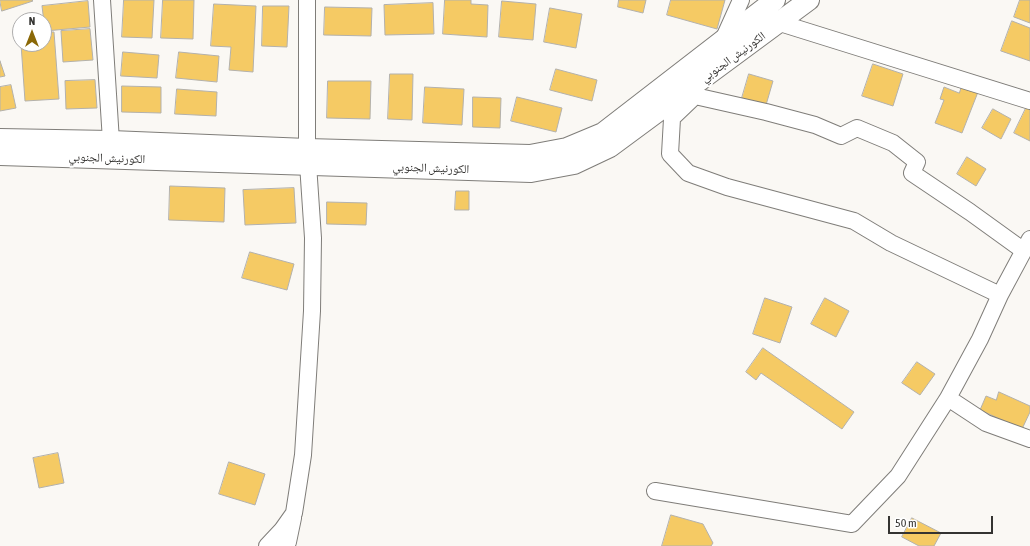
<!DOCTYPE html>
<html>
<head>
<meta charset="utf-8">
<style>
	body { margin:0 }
	#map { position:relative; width:1030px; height:546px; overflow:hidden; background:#faf8f4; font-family:"Asap Condensed",sans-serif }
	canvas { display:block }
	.north { position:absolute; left:12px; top:12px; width:40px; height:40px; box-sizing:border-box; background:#fff; border:1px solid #aeadad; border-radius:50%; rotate:0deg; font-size:11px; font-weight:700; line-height:16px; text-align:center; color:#343331 }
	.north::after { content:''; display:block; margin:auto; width:14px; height:18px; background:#8a6807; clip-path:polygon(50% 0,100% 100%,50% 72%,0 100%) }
	.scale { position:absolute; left:888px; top:516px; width:105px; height:18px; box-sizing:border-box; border:2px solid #343331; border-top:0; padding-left:5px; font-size:12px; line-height:14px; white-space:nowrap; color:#343331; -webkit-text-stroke:3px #fff; paint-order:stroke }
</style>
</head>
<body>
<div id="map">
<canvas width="1030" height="546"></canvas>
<div class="north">N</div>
<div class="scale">50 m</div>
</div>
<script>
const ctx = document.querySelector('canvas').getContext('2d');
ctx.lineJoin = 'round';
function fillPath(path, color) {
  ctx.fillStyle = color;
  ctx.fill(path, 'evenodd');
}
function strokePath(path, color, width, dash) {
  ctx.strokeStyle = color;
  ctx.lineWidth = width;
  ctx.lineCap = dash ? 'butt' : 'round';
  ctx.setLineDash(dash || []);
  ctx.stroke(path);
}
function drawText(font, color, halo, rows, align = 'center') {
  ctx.font = font + ' "Asap Condensed","Noto Naskh Arabic",sans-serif';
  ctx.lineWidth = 4;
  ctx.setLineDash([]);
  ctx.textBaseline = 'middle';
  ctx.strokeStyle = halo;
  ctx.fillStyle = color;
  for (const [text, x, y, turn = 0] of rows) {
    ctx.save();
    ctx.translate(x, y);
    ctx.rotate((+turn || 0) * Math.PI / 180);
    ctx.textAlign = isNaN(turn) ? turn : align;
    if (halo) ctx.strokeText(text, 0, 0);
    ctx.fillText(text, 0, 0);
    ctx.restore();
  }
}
const building = new Path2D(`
	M0,0h32l1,1 -31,10z
	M124,0h30l-2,38 -30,-1z
	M163,0h31l-1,39 -32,-1z
	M445,0h26v4l17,1 -1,32 -44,-3z
	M619,0h27l-3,13 -25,-6z
	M671,0h54l-8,29 -50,-14z
	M1020,0h10v23l-16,-6z
	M88,1l2,26 -45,4 -3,-25z
	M502,1l34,3 -3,36 -34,-3z
	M433,3l1,31 -49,1 -1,-30z
	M214,4l42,2 -3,66 -24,-2 2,-23 -20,-1z
	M263,6h26l-2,41 -25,-1z
	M325,7l47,1 -1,28 -47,-1z
	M550,8l32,6 -6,34 -32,-6z
	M1012,21l18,7v33l-29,-10z
	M90,29l3,31 -30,2 -2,-31z
	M44,32h10l5,67 -34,2 -4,-57h23z
	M123,52l36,3 -2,23 -36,-2z
	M179,52l40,4 -2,26 -41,-4z
	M0,61l5,15 -5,1z
	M873,64l30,10 -10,32 -31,-10z
	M556,69l41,11 -5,21 -42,-11z
	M390,74h23l-1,46 -24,-1z
	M749,74l24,7 -7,24 -24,-7z
	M95,80l2,28 -31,1 -1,-28z
	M328,81h43l-1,38 -43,-1z
	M11,85l5,23 -16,3v-24z
	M122,86l39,1v26l-39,-1z
	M962,86l16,6 -16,41 -27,-10 9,-23 -4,-1 4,-12 15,6z
	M425,87l39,2 -2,36 -39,-2z
	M177,89l40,3 -1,24 -41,-2z
	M473,97l28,1 -1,30 -27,-1z
	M517,97l45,11 -6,24 -45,-11z
	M1027,106l3,1v34l-16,-8z
	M993,109l18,10 -10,20 -19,-11z
	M967,157l19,12 -10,17 -19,-12z
	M170,186l55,2 -1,34 -55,-2z
	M294,188l2,35 -51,2 -2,-35z
	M456,191h13v19h-14z
	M327,202l40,1 -1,22 -39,-1z
	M250,252l44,12 -7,26 -45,-12z
	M765,298l27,9 -12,36 -27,-9z
	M825,298l24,13 -13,26 -25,-13z
	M763,348l91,64 -12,17 -81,-56 -5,7 -10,-8z
	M917,362l18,12 -15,21 -18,-12z
	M999,392l31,14v6l-8,17 -42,-19 6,-14 10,4z
	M58,453l6,30 -25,5 -6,-30z
	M229,462l36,12 -10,31 -36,-11z
	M671,515l32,9 10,19 -2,3h-49z
	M912,518l29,15 -7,13h-15l-17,-9z`);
fillPath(building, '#f5ca64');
strokePath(building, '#b3b1ac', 1);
const minor = new Path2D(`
	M102,0l9,141
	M780,23l250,78
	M723,40l18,-40
	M673,101l-3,53 18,19 39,14 127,34 37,22 109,52 30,-56
	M672,118l23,-22 71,16 49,13 26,11 16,-8 36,15 24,19 -5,11 58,39 54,39
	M307,149v-149
	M1000,295l-20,44 -32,59 38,25 44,16
	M655,491l197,33 46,-48 50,-78
	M267,546l15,-16 12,-17 9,-58 9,-144 1,-73 -5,-74
	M286,546l2,-4 5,-24`);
const major = new Path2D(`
	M0,139l111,2 196,8 223,6 37,-7 36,-15 172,-133
	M0,155l531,17 43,-8 36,-17 199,-147`);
strokePath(minor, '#7f7d79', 18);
strokePath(major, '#7f7d79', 22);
strokePath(minor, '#fff', 16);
strokePath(major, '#fff', 20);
drawText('12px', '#343331', '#fff', [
	["الكورنيش الجنوبي",733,57,-36],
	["الكورنيش الجنوبي",107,158,2],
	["الكورنيش الجنوبي",431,168,2]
]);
</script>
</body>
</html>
